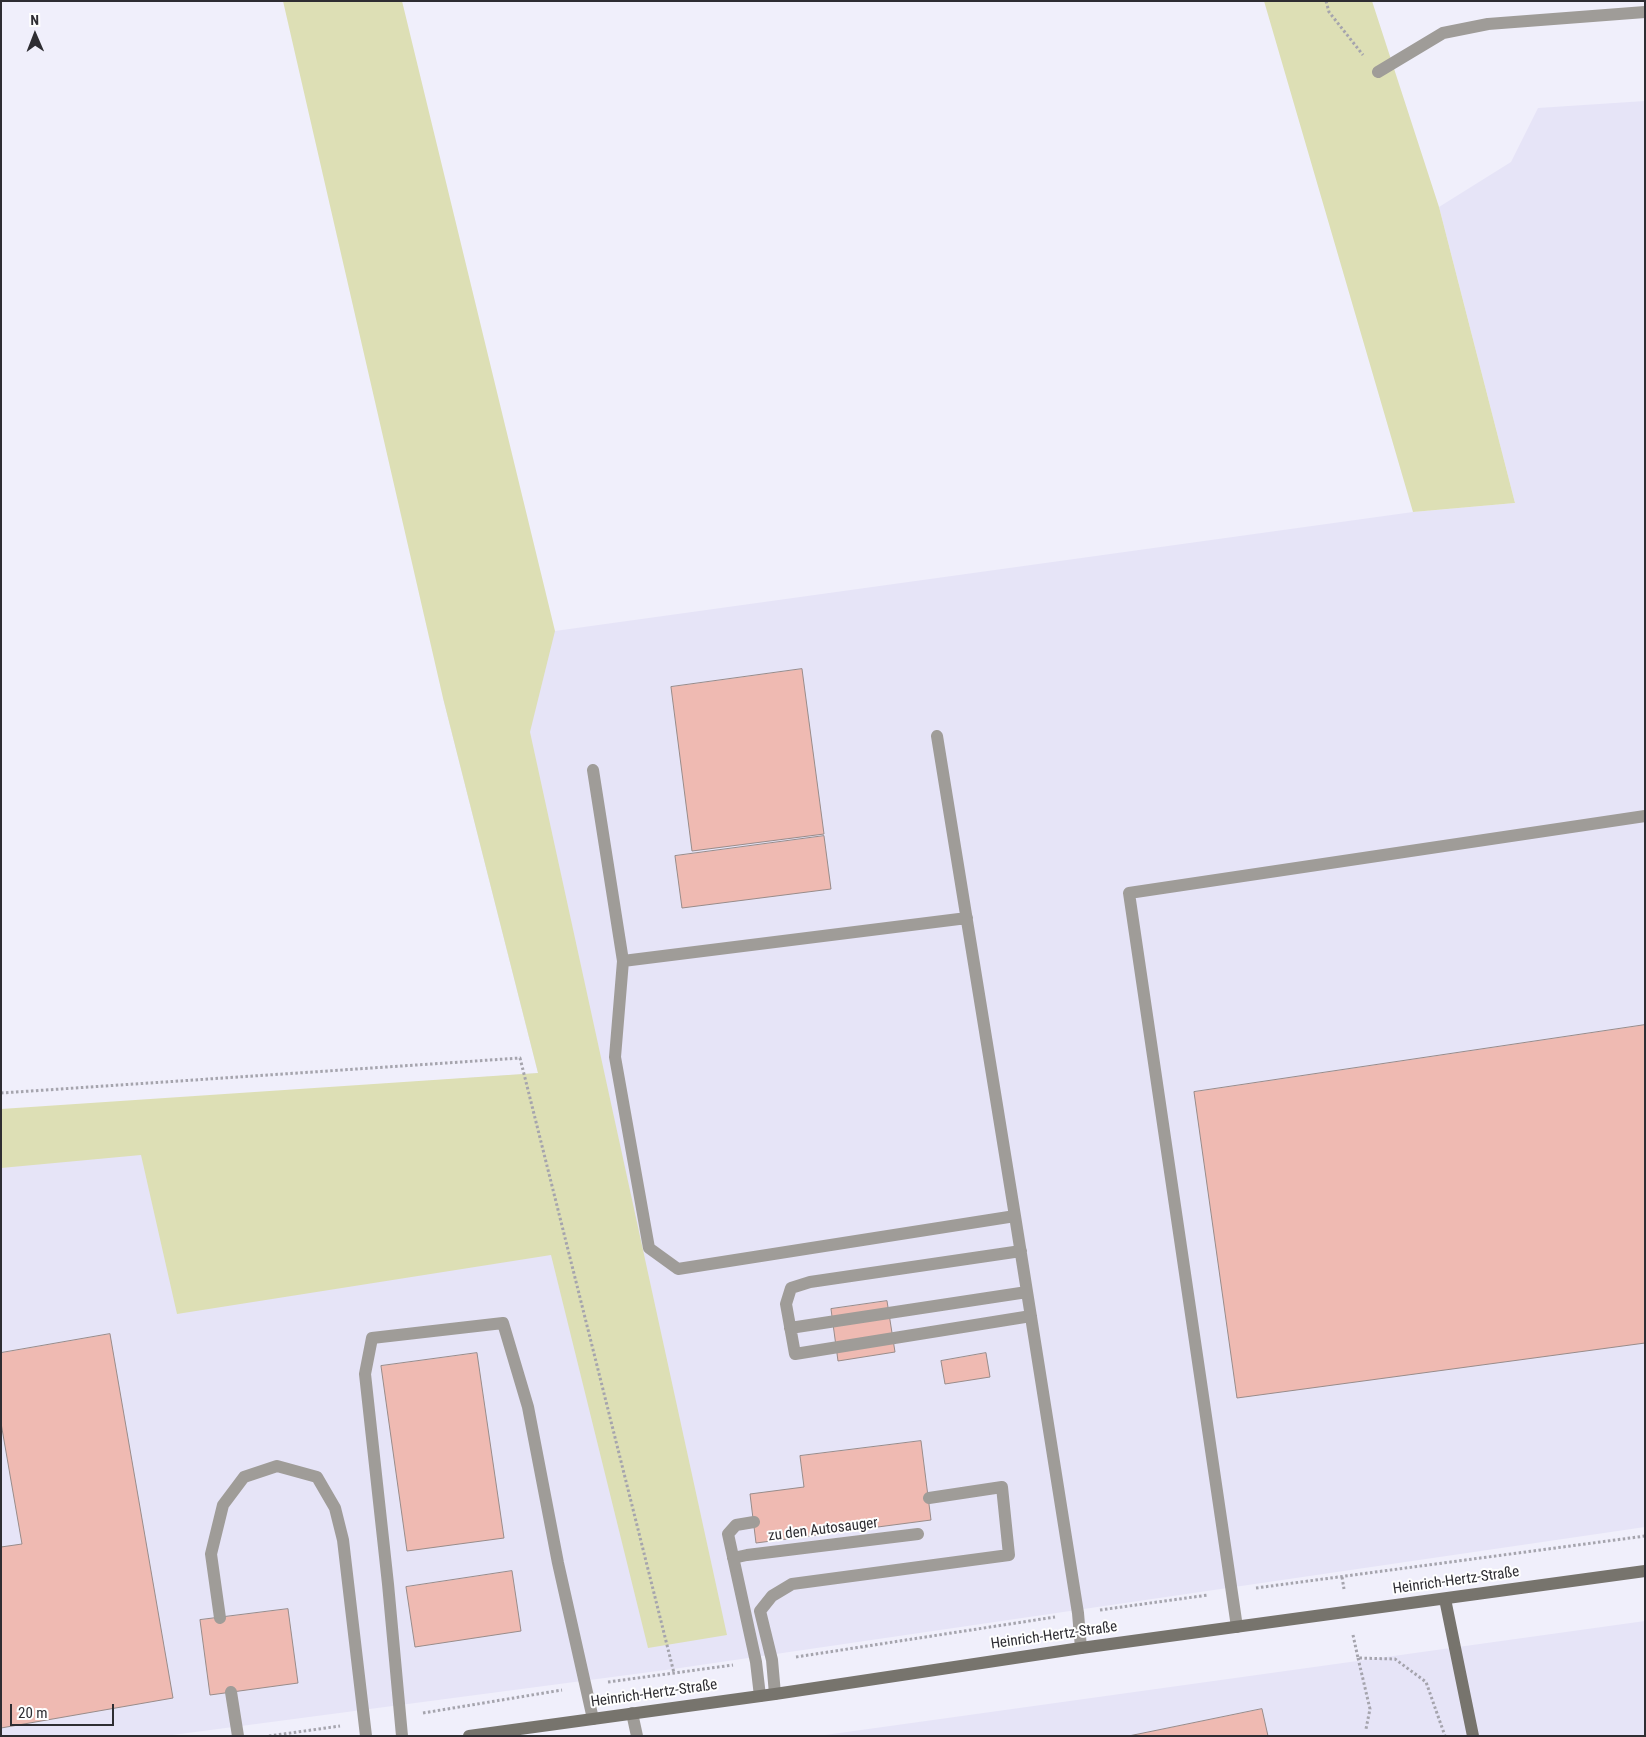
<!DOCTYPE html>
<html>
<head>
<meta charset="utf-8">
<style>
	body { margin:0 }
	#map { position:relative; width:1646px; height:1737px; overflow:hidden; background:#f0effb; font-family:"Roboto Condensed",sans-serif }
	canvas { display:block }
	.frame { position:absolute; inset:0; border:2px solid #2e2d32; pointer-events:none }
	.north { position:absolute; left:10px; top:10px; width:50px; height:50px; -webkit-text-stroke:4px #fefefe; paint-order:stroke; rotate:359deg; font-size:14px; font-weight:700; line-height:20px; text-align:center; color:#2e2d32 }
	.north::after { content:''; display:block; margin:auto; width:18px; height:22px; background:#2e2d32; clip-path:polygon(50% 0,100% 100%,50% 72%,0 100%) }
	.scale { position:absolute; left:10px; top:1704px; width:104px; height:22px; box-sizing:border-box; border:2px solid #2e2d32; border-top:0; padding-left:6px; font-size:15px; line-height:18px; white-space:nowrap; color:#2e2d32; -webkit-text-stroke:4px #fefefe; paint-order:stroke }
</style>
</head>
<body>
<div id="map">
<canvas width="1646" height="1737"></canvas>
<div class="frame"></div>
<div class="north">N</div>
<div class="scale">20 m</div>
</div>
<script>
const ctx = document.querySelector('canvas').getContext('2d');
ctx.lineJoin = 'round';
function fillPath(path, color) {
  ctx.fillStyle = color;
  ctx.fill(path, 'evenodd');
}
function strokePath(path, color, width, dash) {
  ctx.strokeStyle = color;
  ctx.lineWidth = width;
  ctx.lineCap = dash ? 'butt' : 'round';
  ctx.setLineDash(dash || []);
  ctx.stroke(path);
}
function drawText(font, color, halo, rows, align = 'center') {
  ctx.font = font + ' "Roboto Condensed",sans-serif';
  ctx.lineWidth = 4;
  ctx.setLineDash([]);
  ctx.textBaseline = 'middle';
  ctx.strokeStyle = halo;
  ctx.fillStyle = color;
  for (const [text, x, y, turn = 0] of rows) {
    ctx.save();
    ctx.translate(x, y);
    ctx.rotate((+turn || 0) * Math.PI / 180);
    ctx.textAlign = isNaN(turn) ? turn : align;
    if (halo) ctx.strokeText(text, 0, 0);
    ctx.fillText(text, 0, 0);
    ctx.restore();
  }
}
fillPath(new Path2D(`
	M1645,101v1426l-972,142 -508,67h-164v-625l537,-38 -95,-375 112,-67 858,-119 102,-9 -76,-296 72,-45 27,-54z
	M1645,1621v115h-827z`), '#e6e4f7');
fillPath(new Path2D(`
	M283,1h119l153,630 -25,101 197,903 -79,13 -97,-393 -374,59 -36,-159 -140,13v-59l537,-36 -95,-375z
	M1264,1h108l67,206 76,296 -102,9z`), '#dddfb5');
const building = new Path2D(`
	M802,669l22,165 -132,17 -21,-164z
	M824,836l7,53 -149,19 -7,-52z
	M1645,1025v318l-408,55 -43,-306z
	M887,1301l8,51 -57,9 -7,-52z
	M110,1334l63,364 -172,30v-181l21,-3 -21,-121v-70z
	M477,1353l27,185 -97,13 -26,-185z
	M986,1353l4,24 -45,7 -4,-23z
	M921,1441l10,79 -175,23 -6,-49 54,-7 -4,-31z
	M512,1571l9,60 -106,16 -9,-60z
	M288,1609l10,74 -88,12 -10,-75z
	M1262,1709l6,27h-139z`);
fillPath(building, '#efbab2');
strokePath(building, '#998c8a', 1);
strokePath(new Path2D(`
	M1326,1l3,11 34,43
	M1,1093l519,-35 154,615
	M1342,1577l2,12
	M1256,1588l389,-52
	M1100,1610l108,-15
	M1353,1635l5,23 37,1 31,23 19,54
	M796,1657l259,-40
	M1358,1658l12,51 -4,20
	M608,1682l125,-17
	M423,1713l139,-23
	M269,1736l71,-10`), '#a5a4ad', 3, [2.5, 2.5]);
strokePath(new Path2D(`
	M937,736l78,480 63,397 3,35
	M593,770l30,191 344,-43
	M623,961l-8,96 34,191 29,21 337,-53
	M1021,1251l-211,31 -19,6 -5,16 9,50 236,-38
	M790,1328l237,-36
	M754,1522l-18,3 -8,9 28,128 4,34
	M733,1558l14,-3 171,-21
	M220,1618l-9,-64 12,-49 21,-28 33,-11 40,11 18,31 8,32 23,196
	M1237,1627l-108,-734 516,-77
	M231,1692l7,44
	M775,1694l-3,-34 -12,-49 12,-15 20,-12 217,-29 -7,-68 -73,11
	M632,1713l5,23
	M402,1736l-14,-152 -23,-210 7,-36 131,-15 25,84 30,156 35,156`), '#9f9c98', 12);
strokePath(new Path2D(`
	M1378,72l65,-39 45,-9 157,-12`), '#9f9c98', 12);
strokePath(new Path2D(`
	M1445,1599l28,137
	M469,1736l306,-42 306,-46 564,-77`), '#77746d', 12);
drawText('15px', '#2e2d32', '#fefefe', [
	["zu den Autosauger",823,1530,-7],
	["Heinrich-Hertz-Straße",1456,1581,-8],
	["Heinrich-Hertz-Straße",1054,1636,-8],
	["Heinrich-Hertz-Straße",654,1694,-8]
]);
</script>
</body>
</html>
